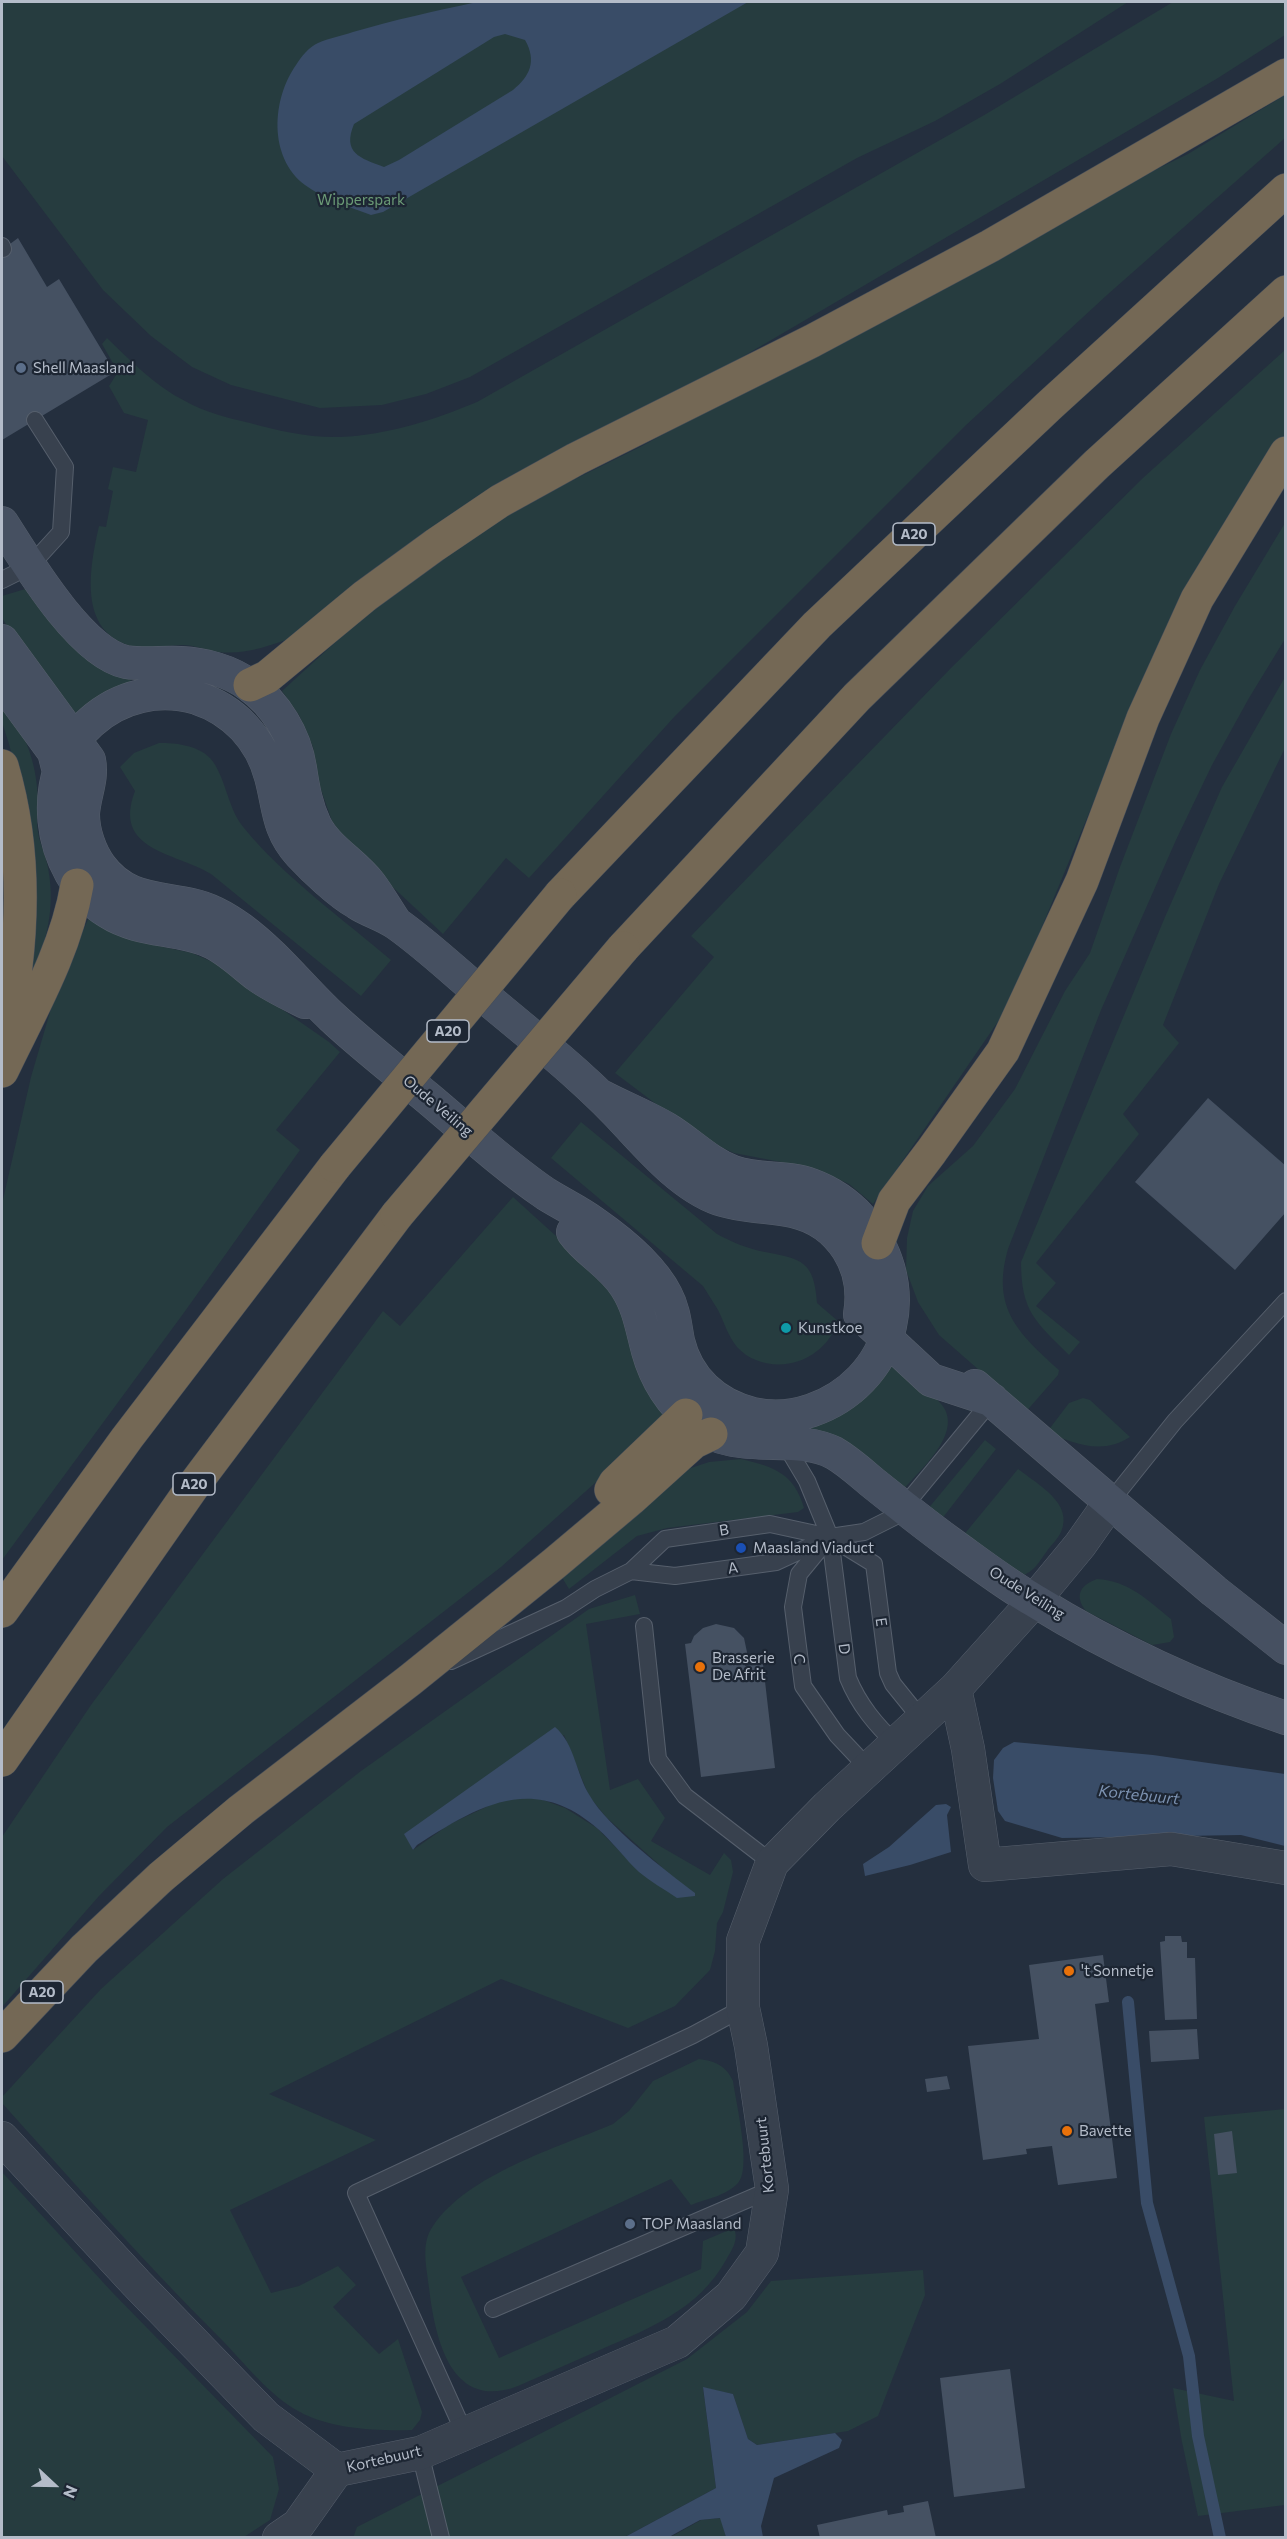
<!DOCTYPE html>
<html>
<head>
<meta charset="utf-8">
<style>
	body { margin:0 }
	#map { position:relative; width:1287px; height:2539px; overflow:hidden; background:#242f3e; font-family:Commissioner,sans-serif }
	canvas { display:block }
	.frame { position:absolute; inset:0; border:3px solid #b4bcc9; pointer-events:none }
	.north { position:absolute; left:24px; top:2455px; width:60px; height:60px; -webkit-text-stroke:4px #1d2633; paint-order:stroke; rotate:112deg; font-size:16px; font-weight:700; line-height:24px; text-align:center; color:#b4bcc9 }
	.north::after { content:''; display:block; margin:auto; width:21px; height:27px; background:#b4bcc9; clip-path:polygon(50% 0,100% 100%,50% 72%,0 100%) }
</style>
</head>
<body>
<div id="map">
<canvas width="1287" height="2539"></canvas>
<div class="frame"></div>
<div class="north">N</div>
</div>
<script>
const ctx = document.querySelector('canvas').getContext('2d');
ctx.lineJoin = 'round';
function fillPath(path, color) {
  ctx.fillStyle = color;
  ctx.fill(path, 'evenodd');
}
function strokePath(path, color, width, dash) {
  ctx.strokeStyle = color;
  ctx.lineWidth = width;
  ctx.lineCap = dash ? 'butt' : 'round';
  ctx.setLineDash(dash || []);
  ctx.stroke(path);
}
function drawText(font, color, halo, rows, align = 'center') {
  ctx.font = font + ' Commissioner,sans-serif';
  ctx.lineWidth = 4.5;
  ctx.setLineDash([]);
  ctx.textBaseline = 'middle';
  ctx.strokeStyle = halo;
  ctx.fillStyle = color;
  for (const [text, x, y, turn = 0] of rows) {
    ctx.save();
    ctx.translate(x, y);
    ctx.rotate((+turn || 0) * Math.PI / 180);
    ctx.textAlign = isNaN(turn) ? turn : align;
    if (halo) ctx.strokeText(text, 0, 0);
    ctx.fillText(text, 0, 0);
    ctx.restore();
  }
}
fillPath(new Path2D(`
	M2,2h1126l-128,82 -65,37 -78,37 -387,219 -44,17 -44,11 -62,3 -89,-23 -39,-18 -41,-31 -48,-46 -101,-134z
	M1173,2h112v33l-67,43 -515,302 -409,257c-25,9 -49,18 -76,15 -12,-2 -24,-7 -36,-7 -16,0 -35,5 -51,1 -54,-15 -41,-80 -32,-120l7,1 7,-36 -5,-2 5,-22 23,5 12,-52 -24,-7 -15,-27 9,-14 -16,-28 5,-6c24,23 48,48 78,63 20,11 42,17 65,22 28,8 60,15 90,14 48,-2 94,-17 137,-35l509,-288z
	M1285,95v43l-178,157 -142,131 -290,290 -146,162 -23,-20 -63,76 -90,-84 -21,-29 -14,-40 -5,-34 -14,-32 -17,-24 92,-84 99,-72 88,-49 81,-40 430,-236 116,-56z
	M1285,350v92l-148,255 -127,307 -137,200 -24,-20 -32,-15 -83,-16 -33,-15 -86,-65 99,-116 -23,-21 260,-268 193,-191z
	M1285,523v116l-36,59 -37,67 -36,75 -75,170 -93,239c-17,59 10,84 51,121l-1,5 -34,39 -37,-37 -48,-42 -21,-33 -12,-32 1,-32 6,-27 15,-25 45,-40 42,-57 50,-98 25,-38 30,-86 51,-133 29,-64 35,-64z
	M32,587l99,92 -1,4 -52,33 -61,-75 -15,-23v-22z
	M1285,677v71l-66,136 -56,141 16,18 -56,71 16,20 -103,129 20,20 -20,23 44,36 -11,13c-33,-33 -48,-43 -48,-93l144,-345 57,-130z
	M2,701c23,33 34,57 36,98 0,11 -2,22 0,33 1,10 7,20 9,31 9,41 1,70 -12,109l-4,-5 -11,-179 -11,-44 -7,-22z
	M159,743c17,0 38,2 51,15 16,18 17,50 34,70 38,47 100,92 147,132l-30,36 -150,-122c-36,-22 -99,-23 -76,-83l-15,-24 14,-14z
	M89,917l46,24 57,12 25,11 112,78 11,10 -64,78 24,20 -117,164 -181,246v-356l29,-127 24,-82z
	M581,1122l136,112c15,8 31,15 48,18 37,7 49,9 52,51l22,19c-6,11 -12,22 -22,29 -23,19 -60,18 -80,-4 -9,-11 -13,-25 -19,-37 -5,-8 -10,-16 -15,-24l-152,-128z
	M513,1197l96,87 61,132 -169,151 -334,260 -68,69 -97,111v-170l89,-132 292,-394 17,15z
	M892,1363c15,13 37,26 50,42 22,28 -23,66 -40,86l-90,-62 1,-4z
	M1083,1398l7,2 40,37c-27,18 -56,7 -83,-5l22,-29z
	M985,1440l11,9 -55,71 -14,-10z
	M741,1459c33,8 53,14 63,49l-6,4 -131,16 -30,8 -68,53 -9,-15 128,-105 21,-7z
	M1018,1469c19,15 56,34 43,63 -3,7 -10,13 -14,19 -8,11 -13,21 -26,25l-59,-39z
	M1097,1579c32,2 49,20 74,40l3,18 -4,5 -18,3 -66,-34c-12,-15 -6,-26 11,-32z
	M635,1595l5,19 -54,10 24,166 28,-11 27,39 -14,23 59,34 14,-22 7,7 2,12 -10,40 -6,11 -2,28 -5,19 -35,36 -47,22 -127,-49 -232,115 107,46 -146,70 41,83 28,-7 39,-20 18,19 -23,22 46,47 19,-15 24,73 -2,8 -8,10c-36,1 -81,-1 -112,-18 -32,-17 -56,-50 -81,-75 -75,-75 -146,-155 -217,-234v-6l99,-108 122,-110 138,-108 228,-162zM564,1735l25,61 17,21 88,79 -54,-24 -43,-44 -32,-20 -30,-11 -34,3 -51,24 -37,26 -8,-16z
	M699,2059c17,2 27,7 34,22 3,22 19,87 5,102 -12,13 -32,16 -47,22l-20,-26 -210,98 38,81 202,-89 2,-28 26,-11 6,1c3,11 -4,20 -9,29 -27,49 -76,68 -124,89 -28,12 -56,25 -84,37 -68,26 -83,-49 -89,-98 -2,-20 -9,-44 4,-62 35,-52 124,-78 180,-102l16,-13 24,-30z
	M1285,2109v396l-87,11 -16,-74 -9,-54 61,13 -30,-284z
	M2,2172l110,120 161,165 6,32 -9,31 -26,17h-242z
	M923,2270l2,25 -47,121 -30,15 -91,14 -9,-6 -15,-45 -30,-6 13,100 -91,49 -272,1 4,-11 330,-168 60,-47 24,-31z
	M721,2518l5,19 -57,1 32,-18z`), '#263c3f');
fillPath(new Path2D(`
	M477,2h271l-365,210 -12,3c-21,-8 -47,-16 -66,-30 -37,-28 -33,-86 -9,-120 5,-8 13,-18 22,-22 11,-5 23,-7 35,-11 41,-12 82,-21 124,-30zM505,34l20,6c12,21 5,36 -12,50l-114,70 -15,7c-24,-9 -42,-14 -30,-43l140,-87z
	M555,1727c20,17 21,47 35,69 18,31 75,74 105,97v3l-18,2c-13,-9 -26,-16 -38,-26 -14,-13 -26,-30 -41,-43 -65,-57 -120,-23 -181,16l-4,5 -9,-16z
	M1014,1742l139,13 132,19v72l-44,-11 -179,3 -57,-17 -7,-10 -5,-33 1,-18 9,-12z
	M946,1804l5,3 -4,8 4,37 -41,13 -45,11 -2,-12 26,-17 47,-42z
	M703,2387l30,7 15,45 9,6 78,-12 7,7 -3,8 -65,30 -13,48 2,11h-37l-6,-19 -20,2 -31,17h-44l91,-49z`), '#394c67');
strokePath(new Path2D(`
	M1128,2002l19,201 42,153 9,80 22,102`), '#394c67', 12);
fillPath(new Path2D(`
	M18,238l29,49 12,-8 56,93 -113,68v-190z
	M1208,1098l78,68v46l-51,58 -100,-88z
	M716,1624l18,4 10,10 4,19 -3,9 18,-2 12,104 -74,9 -16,-133 6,-1 3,-7 9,-8z
	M1165,1936h16l1,6h5v16h8l2,61 -32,1 -5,-78 5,-1z
	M1103,1955l6,47 -14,2 22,174 -59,7 -6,-39 -26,3 1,5 -44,6 -15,-114 71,-7 -10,-74z
	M1197,2029l2,30 -48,3 -2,-31z
	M947,2076l3,13 -23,3 -2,-13z
	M1232,2131l5,42 -19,2 -4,-41z
	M1010,2369l15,119 -71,9 -14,-119z
	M928,2501l8,37h-116l-3,-13 70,-15 1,5 16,-3 -1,-6z`), '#455162');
const lane = new Path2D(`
	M2,246l1,3
	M2,580l28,-14 31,-34 4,-65 -30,-47
	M785,1444l22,37 23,56 18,141c11,27 28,47 49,67
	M1111,1501l64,-80 111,-120
	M827,1540l-28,34 -6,33 10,79 34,49 32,34
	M631,1571l44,5 101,-14 54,-25 34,-5 32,-16 96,-116
	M644,1626l14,133 27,37 87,67
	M451,1661l115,-53 29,-19 36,-18 34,-32 105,-15 60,13 44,27 14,109 5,11 29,36
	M493,2309l279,-120
	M464,2432l-108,-239 337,-158 50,-27
	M420,2453l21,85`);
const street = new Path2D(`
	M955,1689l13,60 17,116 186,-16 115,19
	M2,2138l134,145 130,134 71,53
	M279,2538l19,-13 39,-55 83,-17 257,-111 54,-46 31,-43 10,-64 -21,-143 -8,-38v-67l29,-78 55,-56 128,-118 72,-80 53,-64 31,-44`);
const secondary = new Path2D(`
	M2,523c25,39 78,129 124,139 19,3 36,0 55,1 23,1 49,8 68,22 27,19 46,51 51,83 3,20 6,38 15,57 12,24 39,38 55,59 9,12 17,26 25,38
	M2,641l87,119c4,19 -5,35 -6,54 0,18 7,38 17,52 25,34 56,31 92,39 19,4 34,13 49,24 35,26 60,59 91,88 31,29 65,55 97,82 38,32 76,67 117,95 16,10 33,18 48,29 26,18 57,43 72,72 8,15 9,30 12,46 9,38 37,64 75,73 39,9 81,-7 108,-35 61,-64 29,-165 -50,-194 -24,-9 -53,-4 -78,-13 -26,-10 -43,-29 -66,-43 -20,-12 -43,-21 -64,-32
	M2,681l52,71 5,20
	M305,1002c-16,-8 -33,-16 -47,-26 -16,-12 -30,-27 -49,-35 -33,-14 -70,-9 -101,-29 -63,-39 -74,-141 -17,-190 29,-26 68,-35 106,-24 37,12 64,41 74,79 8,29 6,52 29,77 14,15 39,39 57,49 12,8 28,12 40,21 31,22 59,49 88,73 50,42 102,82 146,131 24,26 54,59 88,71 24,8 50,7 74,12 48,11 75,56 67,103l71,66 61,20
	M573,1232c15,21 39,32 53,55 13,20 16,42 22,64 8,29 23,52 46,71 40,35 99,10 140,31 14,8 27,20 39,30 25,20 50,40 76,59 28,20 56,42 86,59 76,47 166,89 251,117
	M975,1386l239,205 72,57`);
const highway = new Path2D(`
	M250,685l17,-8 98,-81 70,-51 65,-44 76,-42 236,-118 178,-95 296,-171
	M2,766c27,91 21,189 0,280
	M560,895l257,-270 234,-221 235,-214
	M623,948l234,-251 240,-233 189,-172
	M2,1071c28,-59 64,-120 75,-186
	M878,1243l16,-42 37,-49 72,-101 79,-170 61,-163 54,-119 89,-146
	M611,1490l4,-7 71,-68
	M2,1611l125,-173 208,-272
	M2,1760l192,-275 203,-270
	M2,2036l82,-87 77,-72 80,-67 169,-130 145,-117 76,-64 63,-57 17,-8`);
strokePath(lane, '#565f6c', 18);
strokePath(street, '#565f6c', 34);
strokePath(secondary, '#565f6c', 34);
strokePath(highway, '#434c59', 34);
strokePath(lane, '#38414e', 16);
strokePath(street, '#38414e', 33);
strokePath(secondary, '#465061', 33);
strokePath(highway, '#746855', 33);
const highwayBridge = new Path2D(`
	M335,1166l225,-271
	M397,1215l226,-267`);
strokePath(highwayBridge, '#434c59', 34, []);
strokePath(highwayBridge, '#746855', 33);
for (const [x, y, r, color] of [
	[21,368,6,"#5c6f8a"],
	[786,1328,6,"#0f9aa8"],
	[741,1548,6,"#1a4fb4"],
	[700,1667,6,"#e8710a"],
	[1069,1971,6,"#e8710a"],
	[1067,2131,6,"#e8710a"],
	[630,2224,6,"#5c6f8a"]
]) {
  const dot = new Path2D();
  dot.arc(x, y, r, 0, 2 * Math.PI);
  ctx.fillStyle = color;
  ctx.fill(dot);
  strokePath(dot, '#1d2633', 2);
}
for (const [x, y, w] of [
	[914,534,42],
	[448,1031,42],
	[194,1484,42],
	[42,1992,42]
]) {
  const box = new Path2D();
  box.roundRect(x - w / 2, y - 11, w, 22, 4.5);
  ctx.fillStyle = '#1d2633';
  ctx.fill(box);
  strokePath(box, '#b4bcc9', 1.5);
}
drawText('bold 14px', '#b4bcc9', null, [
	["A20",914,534],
	["A20",448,1031],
	["A20",194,1484],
	["A20",42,1992]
]);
drawText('15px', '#6b9a76', '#1d2633', [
	["Wipperspark",361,200]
]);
drawText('15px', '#b4bcc9', '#1d2633', [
	["Shell Maasland",33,368],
	["Kunstkoe",798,1328],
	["Maasland Viaduct",753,1548],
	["Brasserie",712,1658],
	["De Afrit",712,1675],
	["'t Sonnetje",1081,1971],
	["Bavette",1079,2131],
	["TOP Maasland",642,2224]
], 'left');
drawText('15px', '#b4bcc9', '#1d2633', [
	["Oude Veiling",438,1106,40],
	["B",724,1530,-9],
	["A",733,1568,-8],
	["Oude Veiling",1027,1593,32],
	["E",881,1622,82],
	["D",844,1649,83],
	["C",799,1659,83],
	["Kortebuurt",765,2155,-96],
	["Kortebuurt",384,2459,-13]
]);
drawText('italic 16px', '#7c92b1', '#1d2633', [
	["Kortebuurt",1139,1795,6]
]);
</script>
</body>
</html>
